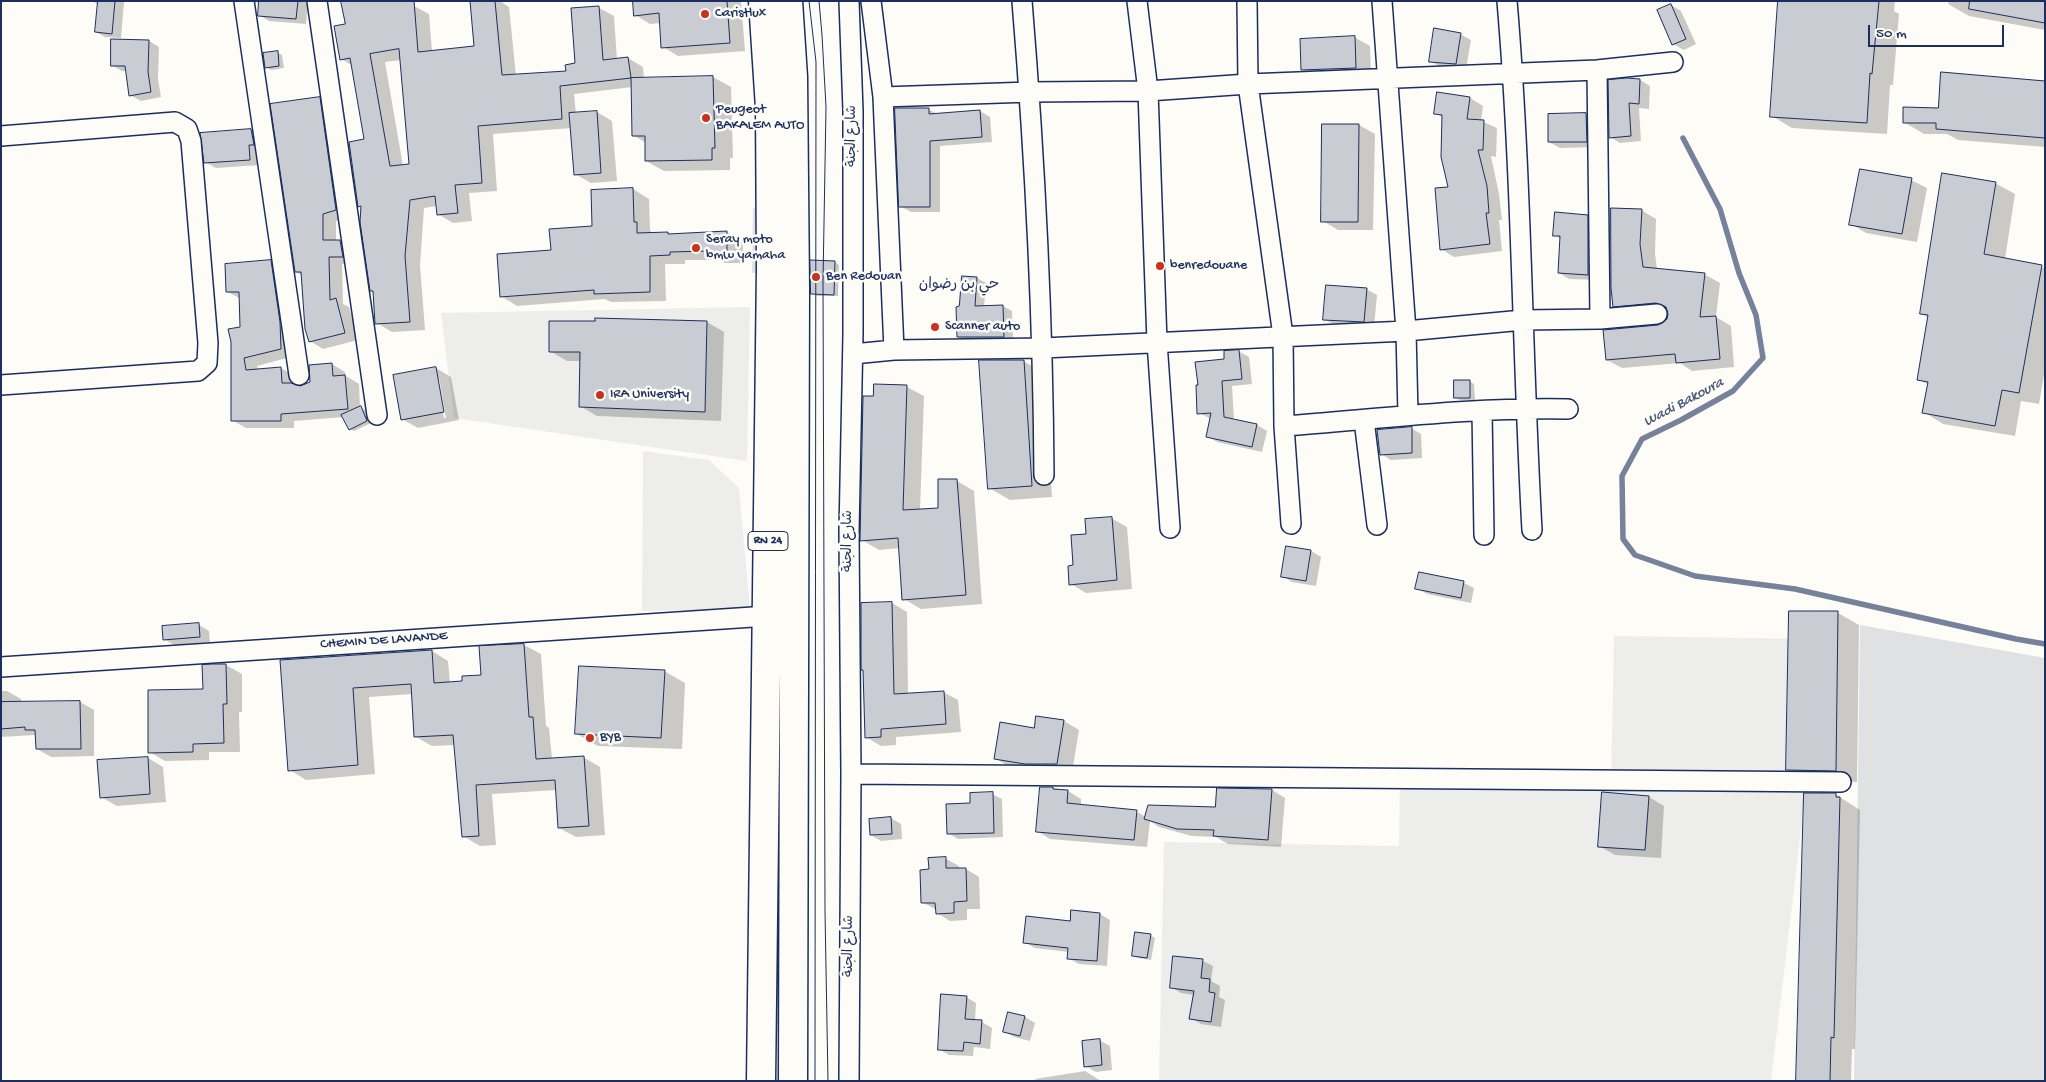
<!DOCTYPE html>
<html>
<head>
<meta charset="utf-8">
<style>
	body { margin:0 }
	#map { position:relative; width:2046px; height:1082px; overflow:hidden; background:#fdfcf7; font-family:"Gochi Hand",sans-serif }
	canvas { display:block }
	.frame { position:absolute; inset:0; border:2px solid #1b2f5e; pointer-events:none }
	.scale { position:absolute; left:1868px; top:25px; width:136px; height:22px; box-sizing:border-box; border:2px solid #1b2f5e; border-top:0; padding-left:6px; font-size:15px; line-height:18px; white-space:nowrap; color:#1b2f5e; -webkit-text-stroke:4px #fdfcf7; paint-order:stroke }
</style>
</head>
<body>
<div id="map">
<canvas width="2046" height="1082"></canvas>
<div class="frame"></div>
<div class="scale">50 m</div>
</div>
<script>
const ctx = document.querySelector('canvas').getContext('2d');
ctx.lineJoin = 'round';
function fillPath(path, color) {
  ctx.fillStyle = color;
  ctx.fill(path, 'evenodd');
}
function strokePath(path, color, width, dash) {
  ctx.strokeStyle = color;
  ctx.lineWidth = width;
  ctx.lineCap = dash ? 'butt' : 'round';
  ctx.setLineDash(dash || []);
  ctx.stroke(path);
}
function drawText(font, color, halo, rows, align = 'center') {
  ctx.font = font + ' "Gochi Hand","Playpen Sans Arabic",sans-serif';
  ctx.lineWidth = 5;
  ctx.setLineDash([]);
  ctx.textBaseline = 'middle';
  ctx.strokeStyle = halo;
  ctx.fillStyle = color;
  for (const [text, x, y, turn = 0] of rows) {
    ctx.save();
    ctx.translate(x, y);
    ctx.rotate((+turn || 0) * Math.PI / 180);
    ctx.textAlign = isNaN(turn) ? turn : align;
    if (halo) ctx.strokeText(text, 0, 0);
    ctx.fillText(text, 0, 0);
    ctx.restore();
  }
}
fillPath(new Path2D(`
	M750,307l-3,154 -293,-43 -13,-105z
	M643,451l66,9 30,28 11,121 -108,2z
	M1614,636l210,3 -53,442h-612l5,-239 235,4 1,-65 211,3z`), '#edeeec');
fillPath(new Path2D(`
	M753,208h6l-1,65h-6z
	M1860,625l185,33v423h-191z`), '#e0e1e3');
fillPath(new Path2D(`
	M92,1h34l-2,1 -3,36 -16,-1 -9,-5 3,-27z
	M260,1h47l1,1 -2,22 -37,-3 -10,-6z
	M472,1h28l9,6 7,69 51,-4 9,-8 23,-56 15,8 3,44 11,-2 15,9 1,12 69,-2 18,10 2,71h-3v12l-66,1 -18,-10v-18l-13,-8 -1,-48 -58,7 2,20 21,-2 15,9 5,60 -26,2 -16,-9 -3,-46 -79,6 4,57 -28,2 3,28 -19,2 -15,-9 -1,-8 -13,2 -4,57 5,65 -33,2 -15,-9 -2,-31 -3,-1 -9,-83 -4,-2 7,-66 -13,-74 -12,-7 73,-53 15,8 3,37 44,-4zM401,60l10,105 -8,1 -18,-104z
	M634,1h107l4,50 -67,5 -15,-9 -2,-24 -11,1 -15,-9z
	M1779,1h116l-1,10 5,3 -6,71h-3l-3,49 -95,-6 -20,-12z
	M1949,1h96v29l-76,-14 -21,-12z
	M1671,5l10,6 15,33 -12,6 -11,-6z
	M1460,34l11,6 -5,29 -25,-2 -11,-6z
	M1354,37l16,9 1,30 -53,2 -16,-9z
	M149,41l10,6 -1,32 3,18 -20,4 -11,-6 -3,-24h-5l-10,-6z
	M278,53l4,2 2,13 -13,2 -5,-3z
	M1640,80l10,6 -1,23 -10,-1 2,33 -21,2 -10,-6v-56z
	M2045,82v65l-87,-7 -11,-6h-23l-20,-12 35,-13z
	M1438,93l32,5 13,8 -2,15 16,7 -1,29 -5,-1 8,38 3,26h-3l3,31 -48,6 -13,-8 8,-61 -5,-70 -9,-5z
	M319,99l14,8 16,111 -13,3v20h4l14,8 2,15h-14l1,40 6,3 9,33 -35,9 -13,-8 -8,-66 -6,-3z
	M928,109l9,5 43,-3 10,6 2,25 -52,4v66h-29l-11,-6z
	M1586,114l10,6v27l-36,1 -11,-6z
	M1324,125h35l16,9 -2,96h-35l-15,-9z
	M251,130l10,6 -1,29 -44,3 -11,-6z
	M1911,180l16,8 -10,54 -51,-9 -15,-9z
	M1995,183l20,11 -10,65 40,9v101l-6,35 -18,-3 -6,35 -72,-12 -19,-12 5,-27 -11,-6 11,-61 -8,-5z
	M633,189l16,10 1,31 3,4 14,-1 4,2 56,-3 16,9v22h-18l-5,-3h-35v4h-20l1,37 -55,1 -6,-3 -88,7 -16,-10 51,-45 41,-24z
	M1641,210l15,9 -1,34 2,16 47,5 16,9 -4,34 15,9 3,41 -42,4 -12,-8 -58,5 -15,-8 61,-40 1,-9 -40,4 -15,-9z
	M1587,216l10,6 1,58 -29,-1 -10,-6 2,-34 -7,-4z
	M270,262l14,8 10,86 -37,10 1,4 23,-2 13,8 1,9 5,3 11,-6 21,-18 13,8 1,4 13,8 1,23 5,3 6,13 -17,8 -4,-2 -6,-12 -50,4v7h-48l-14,-8 9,-92v-29l-13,-7z
	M835,262l4,3 -1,31h-21l-5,-3z
	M977,278l9,5 -2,24 19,-1 9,5 1,31h-46l-9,-5 2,-29z
	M1366,289l11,6 -3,32 -39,-2 -11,-6z
	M596,319l111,3 17,10 -3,89 -124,-5 -17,-10 1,-45h-14l-17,-10 47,-29z
	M1238,351l11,6 3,27 -20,2 2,34 23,5 10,6 -5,21 -45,-10 -10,-6 4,-17 -12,-6v-27l27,-26z
	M1023,361l21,12 8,124 -42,3 -21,-12z
	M436,368l15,9 8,43 -41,8 -16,-9zM437,378h2l7,40h-2z
	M1469,381l5,3 1,16h-15l-5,-2z
	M907,387l17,9 -4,114 19,-1 18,-28 17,10 8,113 -61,5 -17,-10 -4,-51 -21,2 -17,-10 12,-143z
	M1411,428l10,6 1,24 -31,2 -10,-6z
	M1111,518l16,9 5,62 -46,4 -15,-9 4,-18 12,-31z
	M1287,547l24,4 10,6 -5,29 -24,-4 -10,-6z
	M1420,574l44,9 10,5 -3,15 -44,-9 -10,-6z
	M892,603l15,9 1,82 35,-2 15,8 3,32 -65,5v8l-15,1 -15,-9z
	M1790,612l48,1 21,12 -2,157h-49l-20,-12z
	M199,625l10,6 1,11 -36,3 -10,-6z
	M524,645l17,9 5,72 3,2 3,31 31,-2 17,10 5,68 -29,2 -17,-9 -2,-38 -65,4 4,51 -16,1 -17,-10 -8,-91 -23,1 -16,-9 -3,-43 -44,3 6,77 -69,6 -16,-10 -8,-109 150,-10 16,10 2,22 14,-1 19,-6z
	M226,665l16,9v38h-3l1,40h-31v8l-44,1 -15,-9 54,-62v-24z
	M664,671l21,12 -3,66 -84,-3 -21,-12z
	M1,691h6l14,8v4l59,-1 14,8v46l-43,1 -14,-8v-13l-3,-1 -33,2z
	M1064,721l15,9 -7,43 -61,-5 -16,-10 40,-29z
	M148,758l15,9 3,35 -49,4 -16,-9z
	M1053,788l15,3 13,8v7l56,6 9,5 70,-9 56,-18 13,8 -4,49 -53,-3 -12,-7 -24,-1 -33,-9 -9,-6 -3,26 -97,-8 -13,-8z
	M992,794l10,5 1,38 -45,2 -10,-6 24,-29z
	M1835,794l25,16 -5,239h-3l-1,32h-54z
	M1649,797l15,9 -3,52 -46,-3 -16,-9z
	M891,818l10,6 1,15 -21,2 -10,-6z
	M946,859l13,7v3h7l13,8 1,32h-13v11l-17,1 -13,-8v-3l-15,-8 8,-32z
	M1072,912l28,2 10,6 -3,46 -28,-2 -11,-6 1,-6 -34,-4 -11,-6 47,-20z
	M1150,935l5,3 -4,22 -13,-2 -5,-3z
	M1174,957l29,4 10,5 -2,15 9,5 -1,11 6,3 -4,27 -20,-3 -10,-6 3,-23 -13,-2 -10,-6z
	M966,997l10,6 -1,18 7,1 10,6 -2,21 -16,-2 -1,9 -24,-1 -10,-6z
	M1009,1013l16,4 10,6 -5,18 -16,-4 -10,-6z
	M1099,1040l11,6 2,24 -16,2 -10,-6z
	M1085,1071l16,10h-65l-1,-2z`), '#0003');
strokePath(new Path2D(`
	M1683,138l37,71 19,64 17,42 7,43 -30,33 -52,29 -39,19 -20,37 1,63 12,16 60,21 100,13 221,50 29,5`), '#76819c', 5.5);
const building = new Path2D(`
	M98,1h17l-3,33 -17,-2z
	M259,1h39l-2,18 -38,-3z
	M341,1h73l4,51 56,-6 -4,-45h25l7,74 64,-4 -1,-6 10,-2 -4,-55 28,-2 4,54 25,-3 3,21 -71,8 2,33 -84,7 4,57 -27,2 3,28 -21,2 -2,-19 -25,4 -5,56 5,66 -35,2 -2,-33h-3l-10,-69 1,-16 -3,1 -9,-65 15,-3 -14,-81 -10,2 -6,-34 11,-2zM399,49l10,115 -19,2 -20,-112z
	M633,1h94l3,42 -69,5 -2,-35 -25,3z
	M1778,1h101l-7,73 -2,-1 -3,50 -97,-6z
	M1970,1h75v22l-76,-14z
	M1671,4l15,35 -14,6 -15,-35z
	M1434,28l27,5 -5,31 -27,-2z
	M1355,36l1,32 -55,2 -1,-31z
	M111,39l38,1 -1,32 3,20 -22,4 -4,-30h-14z
	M278,51l1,15 -14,2 -2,-15z
	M1941,72l104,9v57l-109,-9v-6h-33v-16l35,1z
	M713,76l2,72h-3v12l-67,1v-25h-13l-1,-58z
	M1627,78l13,1 -1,25 -10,-1 2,33 -22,2 -1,-58z
	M1437,92l33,5 -3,22 17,1 -1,30h-5l9,36 2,27h-3l4,31 -50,6 -5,-62 13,-1 -7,-30 1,-42 -8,-1z
	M320,97l16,113 -13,4v26h17l3,17h-14l1,43 6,-2 9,35 -36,9 -4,-13 -4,-57h-6l-25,-168z
	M895,108h34v6l51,-4 2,27 -52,4v66h-31z
	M597,111l4,62 -27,2 -5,-62z
	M1586,113l1,29h-39v-28z
	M1322,124h37l-1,98h-37z
	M251,129l3,16h-5l1,15 -46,3 -4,-30z
	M1860,169l52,9 -10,56 -53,-9z
	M1942,173l54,9 -12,72 58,11 -23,128 -17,-3 -7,36 -73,-13 6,-31 -11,-2 11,-65 -8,-1z
	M633,188l1,34h3v11l31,-1v2l59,-3v23h-19v-3l-38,1v3l-20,1v36l-56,2v-4l-94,7 -3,-43 54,-4 -2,-21 43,-3 -1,-36z
	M1611,208l31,1 -2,35 3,23 62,6 -5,44 16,-1 4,43 -44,4 -1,-9 -69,6 -3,-30 55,-5 9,-6 1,-5 -2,-7 -10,-4 -43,4 -2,-19z
	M1555,212l33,3v60l-30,-2 2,-37h-7z
	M271,260l9,62 1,27 -37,9 2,12 35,-3 1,16h9l9,3 10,-4 -1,-17 23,-2 1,13 12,-1 3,34 -67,5v7h-50v-79l-3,-13 12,-2 -1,-35h-13l-1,-28z
	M810,260l25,1 -1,34 -23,-1z
	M962,276l15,1 -2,29 28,-1 1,32h-47l-1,-30 3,-1z
	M1326,285l41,3 -3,34 -41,-2z
	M595,318l112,3 -2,91 -126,-5 1,-55h-31v-31h46z
	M1239,350l3,29 -20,2 2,36 33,7 -5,23 -46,-10 5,-24 -14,1 -1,-29h2l-3,-23 29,-3v-8z
	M979,360h45l8,126 -44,3z
	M436,367l8,45 -43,8 -8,-45z
	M1454,380h16v18h-16z
	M874,384l33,1 -4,125 35,-2v-29h19l9,116 -64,5 -4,-62 -38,3 3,-145h10z
	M361,406l6,15 -18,9 -8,-15z
	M1412,427v26l-32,2 -3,-25z
	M1112,517l5,63 -48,5 -1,-19 5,-1 -2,-30 15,-1 -1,-15z
	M1286,546l25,4 -5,31 -25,-4z
	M1419,572l45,9 -3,17 -46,-9z
	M892,602l2,92 50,-3 2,33 -65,5v8l-16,1 -2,-68h-2v-67z
	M1789,611h49l-2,160 -50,-1z
	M199,623l1,14 -37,3 -1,-14z
	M524,644l5,73h4l3,42 48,-3 5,70 -31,2 -3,-48 -79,5 3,51 -17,1 -9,-102 -39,2 -3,-53 -58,4 5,77 -70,6 -8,-111 152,-10 2,33 28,-2v-5l19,-1 -2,-29z
	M213,664h13l1,40h-4l1,39 -31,1v8l-45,1v-63l55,-1 -1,-24z
	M579,666l86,4 -4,68 -86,-4z
	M80,701l1,48h-45l-1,-19h-10v-3l-24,2v-27z
	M1036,716l28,4 -7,44h-32l-31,-5 6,-37 34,6z
	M148,757l2,37 -50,4 -3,-38z
	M1040,787h13v2l15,1 -1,13 70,7 -3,30 -98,-8z
	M1217,788l55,1 -4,51 -55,-4 1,-6 -37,-1 -33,-10 4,-14 67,2z
	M993,792l1,41 -47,1 -1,-30 24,-1v-10z
	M1602,792l47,4 -4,54 -47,-3z
	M1804,793h32v4h4l-6,241 -3,-1 -1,44h-34z
	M891,817l1,17 -22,1 -1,-16z
	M946,857v11h20l1,33 -13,1v11l-18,1 -1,-11h-14l-1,-33 9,-1 -1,-11z
	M1071,910l29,3 -3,48 -30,-2 1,-11 -45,-5 3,-27 44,5z
	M1135,932l16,2 -4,24 -15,-2z
	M1173,956l30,3 -2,19 9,1 -1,13 6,1 -4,29 -22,-3 5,-28 -24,-3z
	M941,994l26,2 -2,23 17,1 -2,24 -16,-2 -1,9 -25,-1z
	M1008,1012l17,4 -5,20 -17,-4z
	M1100,1039l2,26 -18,2 -2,-26z`);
fillPath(building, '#c9ccd3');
strokePath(building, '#1b2f5e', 1);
const minor = new Path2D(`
	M244,1l55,374
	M317,1l60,414
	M849,1l4,110v223l-4,198 2,242 -2,307
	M871,1l12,96 11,253 149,-2 363,-17 117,-11 77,-1 57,-5
	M1022,1c13,158 21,316 22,474
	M1137,1l11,90 9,251 13,186
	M1247,1l1,83 35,252 1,90 7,98
	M1382,1l24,330 2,84
	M1507,1c15,176 15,353 25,529
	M1597,70l3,249
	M883,97l147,-5 118,-1 100,-7 349,-14 76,-8
	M1,136l174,-14 12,7 4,12 17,202 -1,20 -9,8 -197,14
	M853,354l41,-4
	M1482,411l2,124
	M1364,420l13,105
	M1284,426c95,-7 189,-19 284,-17
	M1,667l767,-51
	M851,774l990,8`);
const primary = new Path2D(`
	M788,1l5,76 2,212 -2,792
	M761,1081l10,-814 -1,-159 -7,-107`);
strokePath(minor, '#1b2f5e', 22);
strokePath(primary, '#1b2f5e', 31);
strokePath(minor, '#fdfcf7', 19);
strokePath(primary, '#fdfcf7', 28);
strokePath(new Path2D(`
	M809,1l7,61 -1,1019
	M819,1l3,34 4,72 -3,174 2,630 3,170`), '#1b2f5e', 1);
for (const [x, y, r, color] of [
	[705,14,5,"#c8321e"],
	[706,118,5,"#c8321e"],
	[696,248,5,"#c8321e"],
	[1160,266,5,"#c8321e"],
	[816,277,5,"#c8321e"],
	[935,327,5,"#c8321e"],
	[600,395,5,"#c8321e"],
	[590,738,5,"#c8321e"]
]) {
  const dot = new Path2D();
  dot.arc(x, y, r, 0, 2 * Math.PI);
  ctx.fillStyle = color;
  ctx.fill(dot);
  strokePath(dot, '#fdfcf7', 2);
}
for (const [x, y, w] of [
	[768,541,40]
]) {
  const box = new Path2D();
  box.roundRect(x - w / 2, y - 9.5, w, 19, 4);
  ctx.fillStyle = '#fdfcf7';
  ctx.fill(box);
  strokePath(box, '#1b2f5e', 1);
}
drawText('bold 12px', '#1b2f5e', null, [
	["RN 24",768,541]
]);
drawText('14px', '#1b2f5e', '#fdfcf7', [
	["Caristlux",715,14],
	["Peugeot",716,110],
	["BAKALEM AUTO",716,126],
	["Seray moto",706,240],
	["bmw yamaha",706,256],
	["benredouane",1170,266],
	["Ben Redouan",826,277],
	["Scanner auto",945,327],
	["IRA University",610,395],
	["BYB",600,738]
], 'left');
drawText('14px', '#1b2f5e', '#fdfcf7', [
	["شارع الجنة",853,136,-90],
	["شارع الجنة",849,541,-90],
	["CHEMIN DE LAVANDE",384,641,-4],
	["شارع الجنة",850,946,-90]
]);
drawText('15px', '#1b2f5e', '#fdfcf7', [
	["حي بن رضوان",959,286]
]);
drawText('italic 15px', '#49587d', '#fdfcf7', [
	["Wadi Bakoura",1684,403,-28]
]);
</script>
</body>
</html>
